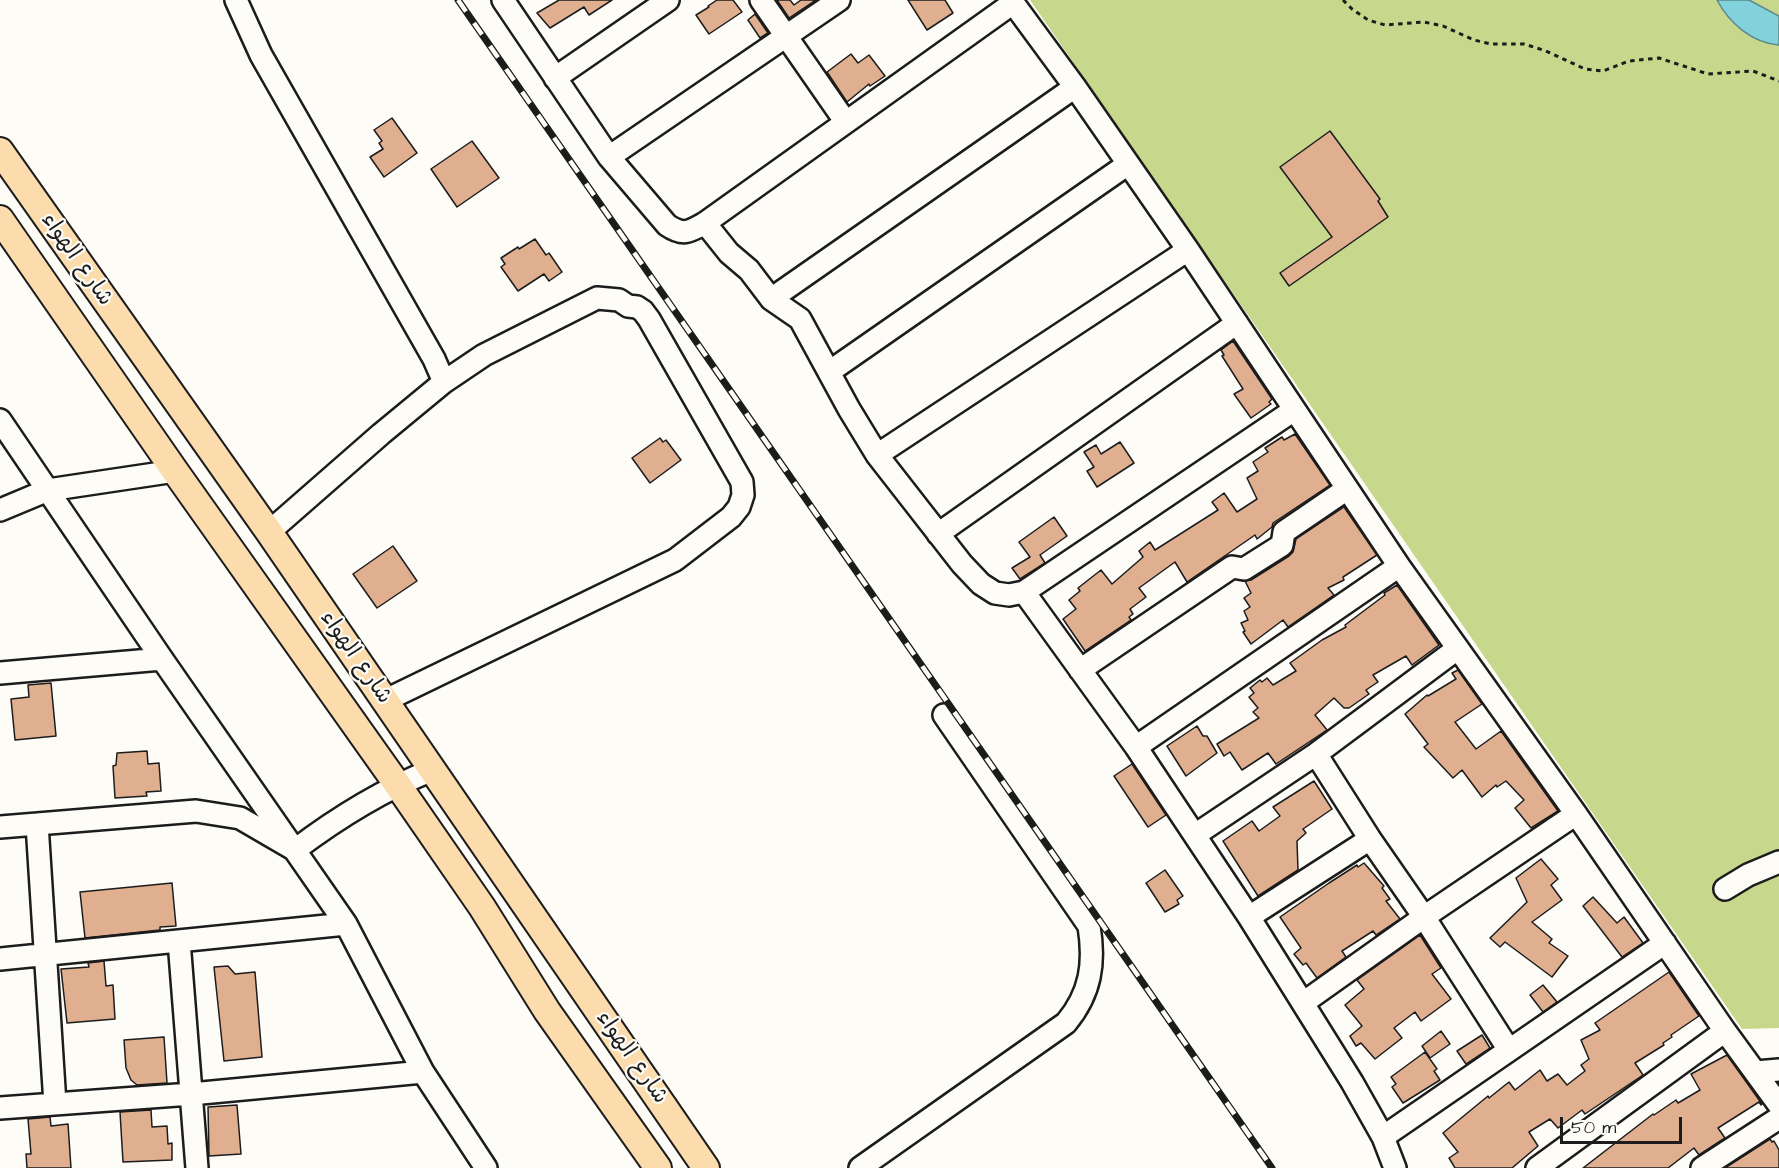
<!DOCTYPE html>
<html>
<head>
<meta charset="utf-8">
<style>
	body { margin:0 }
	#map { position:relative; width:1779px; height:1168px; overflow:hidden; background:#fdfcf7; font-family:"Architects Daughter",sans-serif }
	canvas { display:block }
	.scale { position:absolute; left:1560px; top:1117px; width:122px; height:27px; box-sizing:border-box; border:3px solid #1c1c1c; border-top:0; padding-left:8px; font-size:18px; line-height:21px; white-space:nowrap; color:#1c1c1c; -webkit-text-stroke:4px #fdfcf7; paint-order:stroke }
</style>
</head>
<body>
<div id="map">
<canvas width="1779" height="1168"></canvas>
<div class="scale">50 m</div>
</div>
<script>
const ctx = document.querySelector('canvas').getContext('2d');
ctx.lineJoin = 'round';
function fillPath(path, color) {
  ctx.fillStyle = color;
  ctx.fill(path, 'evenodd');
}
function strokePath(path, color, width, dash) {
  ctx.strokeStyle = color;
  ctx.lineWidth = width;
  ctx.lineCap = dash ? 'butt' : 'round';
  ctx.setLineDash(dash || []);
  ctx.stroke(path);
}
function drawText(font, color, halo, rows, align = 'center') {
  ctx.font = font + ' "Architects Daughter","Playpen Sans Arabic",sans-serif';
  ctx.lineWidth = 4.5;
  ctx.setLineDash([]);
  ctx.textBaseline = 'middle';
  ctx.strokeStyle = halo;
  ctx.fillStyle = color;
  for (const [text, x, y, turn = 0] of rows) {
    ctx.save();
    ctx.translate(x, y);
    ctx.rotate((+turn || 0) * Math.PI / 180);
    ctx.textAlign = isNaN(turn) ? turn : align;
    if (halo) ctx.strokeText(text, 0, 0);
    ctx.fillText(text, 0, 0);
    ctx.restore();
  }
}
fillPath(new Path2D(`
	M1030,0h749v1028l-37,1z`), '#c7d78b');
const water = new Path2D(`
	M1717,0h32l30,16v29c-27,-2 -50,-22 -62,-45z`);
fillPath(water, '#82d2db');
strokePath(water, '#59898f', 1.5);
const building = new Path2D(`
	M559,0h53l-23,15 -5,-8 -34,21 -13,-15z
	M717,0h16l9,12 -33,22 -13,-19 13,-8 -1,-1z
	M777,0h13l4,5 7,-5h15l-27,18z
	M908,0h37l8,13 -26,17z
	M755,14l13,19 -8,5 -12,-18z
	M851,54l7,9 11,-8 16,21 -15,10 -1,-2 -22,18 -20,-30z
	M392,118l25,35 -33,24 -14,-20 13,-8 -4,-6 3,-2 -8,-11z
	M1330,131l50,68 -2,2 10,16 -99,69 -9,-13 52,-36 -52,-70z
	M472,141l27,37 -42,29 -26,-38z
	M535,239l11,16 3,-2 13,19 -13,9 -5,-7 -26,17 -17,-24 4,-3 -4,-6 17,-11 1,2z
	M1233,341l39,58 -3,3 2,2 -20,14 -17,-24 9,-5 -21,-33 2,-1 -3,-5z
	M1295,434l35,51 -57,38 -1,4 -15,12 -2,-4 -68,47 -12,-20 -36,26 7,9 -16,12 3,5 -4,3 2,3 -46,31 -22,-32 13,-10 -7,-9 11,-9 -2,-3 23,-18 11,14 31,-27 -4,-6 11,-9 5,8 63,-40 -6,-8 12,-9 13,19 20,-13 -10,-21 11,-7 -5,-9 15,-10 -3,-4 17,-11 2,3z
	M660,438l3,4 3,-2 15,20 -31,23 -18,-25z
	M1120,442l14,21 -37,24 -10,-16 7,-4 -10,-15 12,-7 5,9z
	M1344,507l33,48 -34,22 1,3 -16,8 6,7 -46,32 -5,-7 -32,24 -8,-12 2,-1 -4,-8 7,-3 -4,-9 6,-4 -6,-9 7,-5 -6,-12 6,-1 38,-24 4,-4 3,-13z
	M1054,517l13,19 -27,19 5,8 -25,16 -8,-11 18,-11 -11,-15z
	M393,546l24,35 -40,27 -24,-34z
	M1397,585l42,60 -27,20 -6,-9 -33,19 5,7 -12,8 3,4 -20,14h-5l-10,-10 -19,17 12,15 -51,34 -8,-11 -26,17 -12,-18 -6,4 -7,-12 42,-26 -6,-6 5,-4 -9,-11 5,-4 -4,-5 10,-8 2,2 5,-4 6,7 23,-14 -6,-8 32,-23 24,-13 -1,-2 40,-30 -1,-2z
	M1458,670l24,34 -27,18 21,27 25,-18 57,80 -27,17 -16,-20 9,-8 -18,-19 -9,6 -1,-2 -14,12 -20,-27 -9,8 -29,-31 4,-3 -23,-30 22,-19 1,1 28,-17 -4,-6z
	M51,683l5,53 -41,4 -4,-41 18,-2 -1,-12z
	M1197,726l6,10h4l10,17 -31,23 -19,-30z
	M147,751l1,13 11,-1 2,28 -15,1 1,4 -32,2 -2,-32 3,-1 1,-12z
	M1132,764l34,51 -18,12 -34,-51z
	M1314,781l18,28 -29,20 3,4 -9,8 1,29 -40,26 -35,-55 29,-20 7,10 21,-15 -7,-9z
	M1541,859l17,20 -7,6 11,15 -30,22 20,17 -3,4 19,13 -16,21 -47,-35 -5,5 -10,-9 37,-36 -11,-24z
	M1364,863l20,23 -2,2 8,11 -4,2 14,18 -24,16 -3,-4 -31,20 4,6 -29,21 -11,-15 -3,2 -9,-11 7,-6 -21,-31 49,-34 28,-18 1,2z
	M1165,870l18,26 -6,4 2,4 -14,8 -19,-29z
	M172,883l4,43 -16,1v3l-75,8 -5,-46z
	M1593,897l24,26 7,-6 19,26 -21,14 -39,-51z
	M1420,935l21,33 -9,6 19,25 -30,22 -6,-9 -21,16 8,10 -27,21 -14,-16 -5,3 -6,-10 12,-10 -17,-21 19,-16 -7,-9z
	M104,961l2,25 7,-1 2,34 -48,4 -6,-54 28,-2 -1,-4z
	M228,966l7,8 20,-2 7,85 -38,4 -10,-94z
	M1669,972l30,44 -28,19 1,2 -9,6 1,2 -29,18 8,12 -58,39 -3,-4 -24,18 -8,-9 -21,13 9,14 -26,22h-57l-6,-10 9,-6 -15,-19 45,-37 1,2 20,-16 6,8 25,-20 7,11 11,-7 9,11 18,-14 -4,-6 8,-6 -8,-19 19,-10 -5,-7z
	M1543,985l14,17 -14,10 -13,-17z
	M1441,1031l9,13 -20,14 -8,-12z
	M1482,1035l8,13 -24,16 -9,-13z
	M164,1037l3,46 -30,2 -6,-5 -5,-12 -2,-28z
	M1425,1052l12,17 -3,2 6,9 -37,23 -11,-16 4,-3 -5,-7z
	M1727,1055l35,49 -1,1 -2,-3 -41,26 7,10 -26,17 -5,-7 -26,20h-85l70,-54 1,1 22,-15 2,3 22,-13 -9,-16z
	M237,1105l4,49 -32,2 -1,-49z
	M151,1110l1,17 15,-1 1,18 4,-1v17l-49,2 -3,-50z
	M50,1117l1,9 17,-2 3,44h-44l-1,-14h5l-3,-35z
	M1770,1139l2,3 2,-1 5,9v18h-54z`);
fillPath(building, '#dfaf90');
strokePath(building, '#1c1c1c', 1.5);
const minor = new Path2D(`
	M236,0l25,55 173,304 10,23
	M503,0l106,157 58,68c16,11 22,7 38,-2l308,-220
	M761,0l84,121
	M1011,0l64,87 113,163 211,316 177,248 149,217 54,74
	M555,78l113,-78
	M609,157l230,-157
	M705,223l24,30 20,17 22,29 29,20 49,90 28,46 85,109 19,20 14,9 14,2 15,-3 270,-182
	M771,299l304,-212
	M829,372l299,-208
	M0,420l162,239 184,265 77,148 63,96
	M877,455l311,-205
	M0,510l48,-20 127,-19
	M269,532l112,-98 63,-52 40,-27 113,-57 22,2 9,6 9,1 6,4 6,8 93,163 1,13 -4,12 -8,10 -56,43 -291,141
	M938,534l299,-211
	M1024,592l112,155 113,170 103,165 31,55 12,31
	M1080,670l152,-103 12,2 38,-24 2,-13 63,-43
	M0,673l162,-14
	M1136,747l263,-181
	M1316,754l54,85 54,78 85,133
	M37,824l18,280
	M0,827l196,-16 44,7 55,32c42,-32 88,-60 137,-80
	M1195,835l121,-81 141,-105
	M1725,889l23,-14 31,-13
	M1249,917l121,-78
	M179,941l18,227
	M0,959l346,-35
	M1303,1003l121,-86 152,-103
	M1756,1072l23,-2
	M0,1108l191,-14 232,-22
	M1383,1137l282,-194
	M860,1168l206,-145c25,-30 29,-60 23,-97l-145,-211
	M1537,1168l188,-137
	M1702,1168l77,-50`);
const major = new Path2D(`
	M0,151l269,381 437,636
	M0,219l175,252 222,313 85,123 65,104 111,157`);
strokePath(minor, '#1c1c1c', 26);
strokePath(major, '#1c1c1c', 30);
strokePath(new Path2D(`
	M1343,0l9,9 16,11 17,5 39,-3 19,4 31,14 17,4h33l22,7 39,18 18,2 26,-10 30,-3 49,16 45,-3 26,10`), '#1c1c1c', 3, [4.5, 4.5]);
strokePath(minor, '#fdfcf7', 21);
strokePath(major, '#fcdcac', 26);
const rail = new Path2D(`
	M458,0l814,1168`);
strokePath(rail, '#1c1c1c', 7);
strokePath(rail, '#fdfcf7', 4.5, [14]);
drawText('22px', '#1c1c1c', '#fdfcf7', [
	["شارع الهواء",76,260,55],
	["شارع الهواء",355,658,55],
	["شارع الهواء",631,1058,55]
]);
</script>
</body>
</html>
